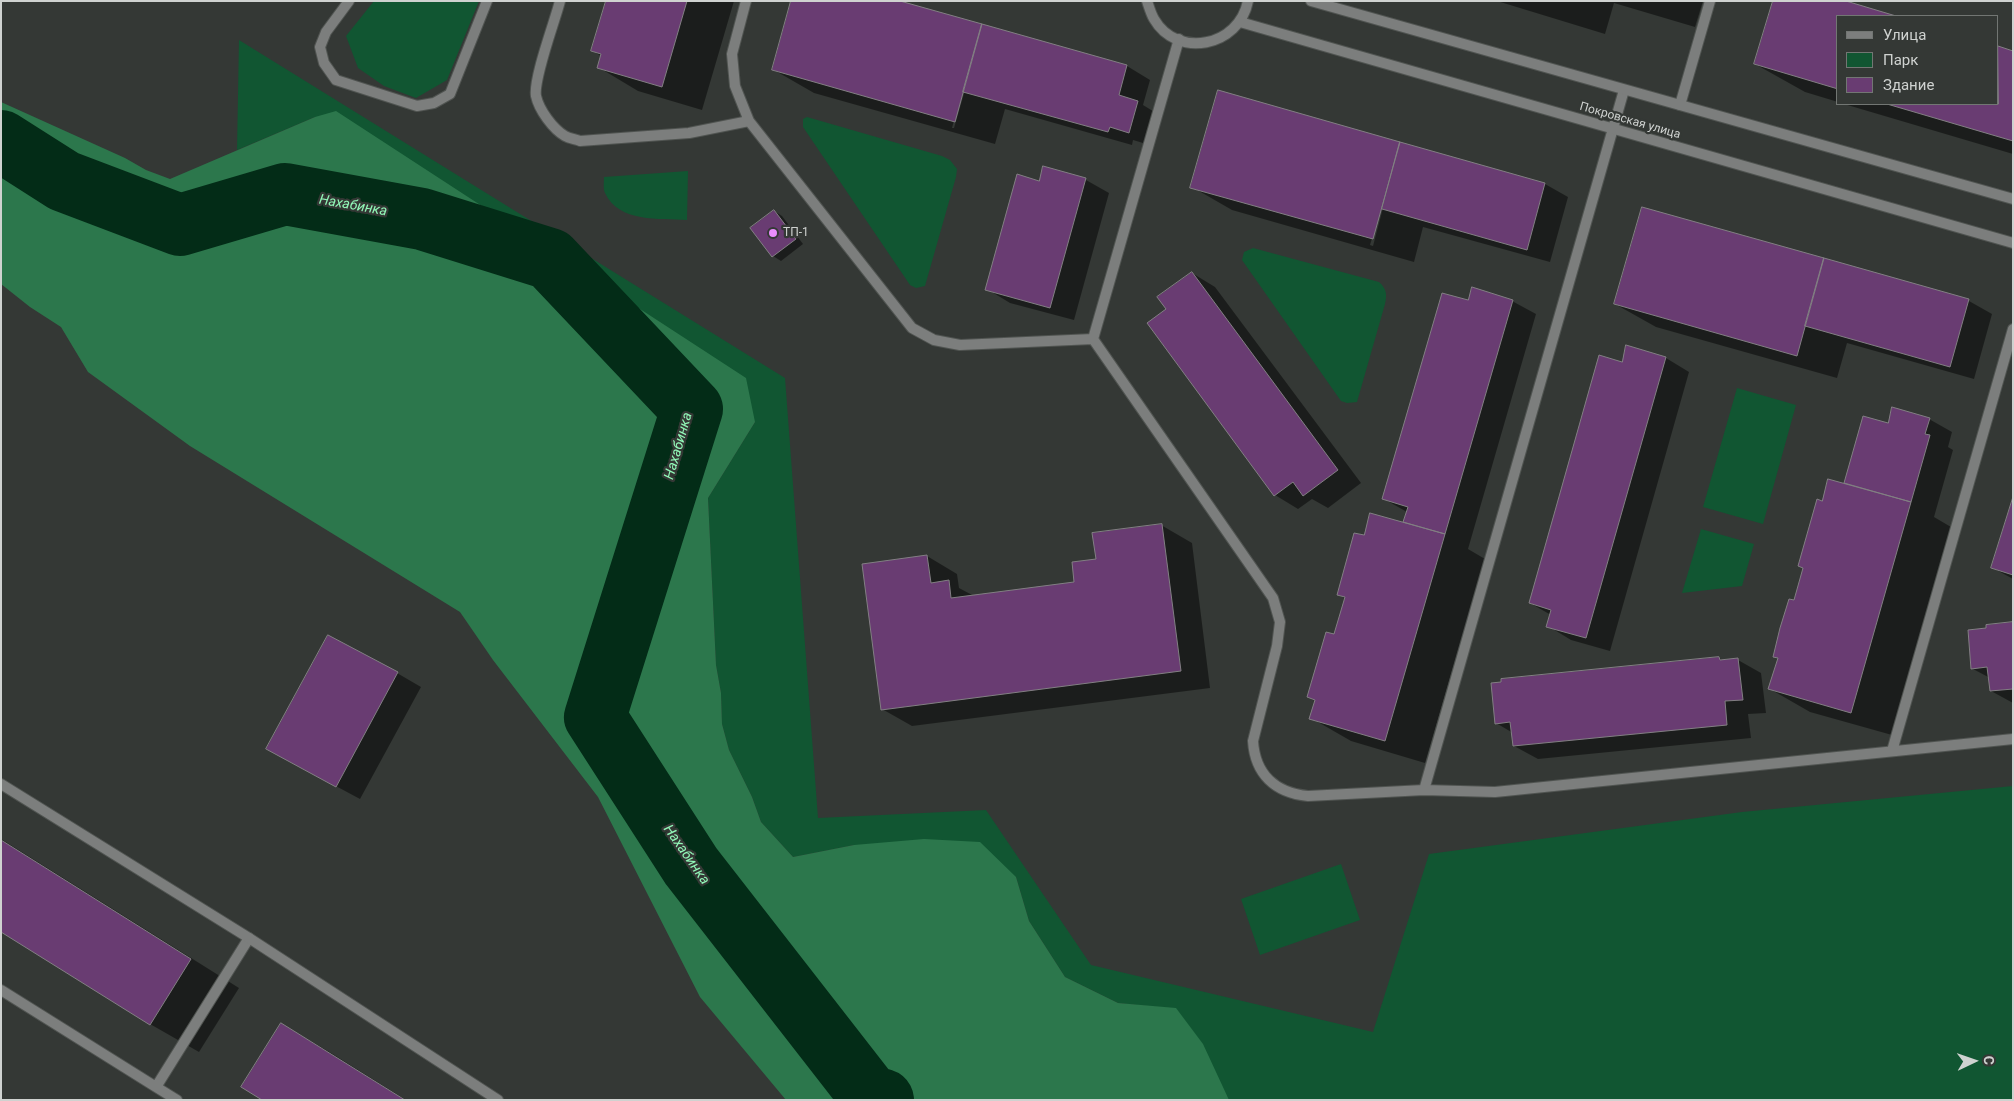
<!DOCTYPE html>
<html>
<head>
<meta charset="utf-8">
<style>
	body { margin:0 }
	#map { position:relative; width:2014px; height:1101px; overflow:hidden; background:#343835; font-family:Roboto,sans-serif }
	canvas { display:block }
	.frame { position:absolute; inset:0; border:2px solid #cfd2d0; pointer-events:none }
	.legend { position:absolute; left:1836px; top:15px; width:162px; height:90px; box-sizing:border-box; background:#343835; border:1px solid #727673; margin:0; padding:6px 9px; list-style:none; font-size:15px; color:#cfd2d0 }
	.legend li { display:flex; align-items:center; gap:10px; height:25px }
	.legend b { width:25px; border:1px solid #727673 }
	.north { position:absolute; left:1949px; top:1036px; width:50px; height:50px; -webkit-text-stroke:4px #343835; paint-order:stroke; rotate:87deg; font-size:14px; font-weight:700; line-height:20px; text-align:center; color:#cfd2d0 }
	.north::after { content:''; display:block; margin:auto; width:18px; height:22px; background:#cfd2d0; clip-path:polygon(50% 0,100% 100%,50% 72%,0 100%) }
</style>
</head>
<body>
<div id="map">
<canvas width="2014" height="1101"></canvas>
<div class="frame"></div>
<ul class="legend">
<li><b style="height:6px;background:#7c7e7d"></b>Улица</li>
<li><b style="height:14px;background:#115632"></b>Парк</li>
<li><b style="height:14px;background:#693c72"></b>Здание</li>
</ul>
<div class="north">С</div>
</div>
<script>
const ctx = document.querySelector('canvas').getContext('2d');
ctx.lineJoin = 'round';
function fillPath(path, color) {
  ctx.fillStyle = color;
  ctx.fill(path, 'evenodd');
}
function strokePath(path, color, width, dash) {
  ctx.strokeStyle = color;
  ctx.lineWidth = width;
  ctx.lineCap = dash ? 'butt' : 'round';
  ctx.setLineDash(dash || []);
  ctx.stroke(path);
}
function drawText(font, color, halo, rows, align = 'center') {
  ctx.font = font + ' Roboto,sans-serif';
  ctx.lineWidth = 4.5;
  ctx.setLineDash([]);
  ctx.textBaseline = 'middle';
  ctx.strokeStyle = halo;
  ctx.fillStyle = color;
  for (const [text, x, y, turn = 0] of rows) {
    ctx.save();
    ctx.translate(x, y);
    ctx.rotate((+turn || 0) * Math.PI / 180);
    ctx.textAlign = isNaN(turn) ? turn : align;
    if (halo) ctx.strokeText(text, 0, 0);
    ctx.fillText(text, 0, 0);
    ctx.restore();
  }
}
fillPath(new Path2D(`
	M374,1h105l-32,79 -31,18 -32,-12 -26,-18 -12,-32z
	M239,40l546,338 33,440 168,-8 105,155 282,67 56,-178 313,-42 271,-26v314h-784l-53,-91 -58,-6 -53,-26 -36,-56 -13,-44 -162,-32 -61,12 -32,-35 -9,-25 -23,-47 -7,-26 -1,-31 -5,-28 -8,-167 47,-76 -440,-305 -78,33z
	M807,117l135,39 8,4 7,9 -1,8 -31,109 -9,2 -6,-3 -107,-158v-8z
	M688,171l-1,49c-28,-2 -68,3 -82,-27 -2,-4 -1,-11 -1,-16z
	M1253,248l126,34c8,7 8,13 6,22l-28,98 -10,1 -6,-2 -99,-141 2,-8z
	M1737,388l59,17 -33,119 -60,-17z
	M1701,529l53,15 -12,42 -60,7z
	M1341,864l19,56 -100,35 -19,-56z`), '#115632');
fillPath(new Path2D(`
	M1,102l124,56 21,12 24,9 145,-62 21,-6 410,267 9,44 -47,76 8,167 5,28 1,31 7,26 23,47 9,25 32,35 61,-12 70,-6 56,3 36,35 13,44 36,56 53,26 58,5 27,36 26,56h-443l-86,-103 -102,-200 -105,-137 -33,-48 -270,-166 -102,-74 -27,-45 -31,-20 -29,-23z`), '#2c774c');
fillPath(new Path2D(`
	M607,1h127l-32,109 -64,-19 -40,-24 3,-11 -8,-5z
	M1497,1h206l-8,26 -81,-24 -9,31z
	M1774,1h73l45,15h-54v86l-33,-10 -50,-28z
	M1998,48l15,4v102l-169,-50h154z
	M1127,66l23,14 -7,25 18,11 -8,30 -20,-6 -1,5 -127,-36 -10,35 -181,-51 -40,-23zM962,90h3l-11,38h-2z
	M1218,92l327,92 23,13 -18,65 -127,-35 -9,35 -182,-52 -40,-23zM1381,208h2l-10,38 -3,-1z
	M1044,168l42,12 23,13 -35,127 -64,-17 -23,-14 53,-107z
	M774,211l8,5 21,28 -22,17 -8,-5 -21,-28z
	M1192,273l23,14 146,196 -33,25 -16,-9 -14,10 -23,-14 -107,-186z
	M1512,301l24,13 -68,235 17,10 -60,204 -74,-22 -40,-23 4,-17 -7,-4 27,-61 11,-37 -8,-5 27,-57 39,-13 3,-12 -23,-13z
	M1969,301l23,13 -18,65 -127,-36 -10,35 -181,-51 -41,-23z
	M1666,358l23,14 -79,279 -39,-11 -23,-14 3,-11 -21,-12z
	M1929,419l23,13 -4,15 5,3 -19,67 17,10 -59,208 -82,-23 -40,-23 9,-30 -5,-3 21,-54 28,-100 28,-17 -6,-3 43,-58z
	M2013,501v78l-20,-11z
	M1161,525l31,18 18,145 -298,38 -30,-17 45,-153 30,18 2,14 15,8 102,-13 21,-23z
	M2013,623v80l-22,-12 -1,-13 -17,-9z
	M1719,658l5,3 14,-1 23,13 5,40 -18,1 3,24 -213,21 -24,-13 -1,-13 -17,-10z
	M397,673l24,14 -61,112 -69,-37z
	M1,839l238,149 -40,64 -49,-28 -149,-93z
	M282,1024l49,29 75,47h-142z`), '#0007');
strokePath(new Path2D(`
	M1,141l63,40 116,44 105,-31 137,25 128,40 142,150 -97,308 96,149 179,230 13,4`), '#032c17', 62);
const building = new Path2D(`
	M606,1h81l-25,86 -65,-19 4,-14 -10,-3z
	M791,1h109l82,23 -27,98 -183,-52z
	M1773,1h73l50,15h-58v73l-84,-25z
	M982,24l145,41 -8,30 19,6 -9,32 -19,-6 -2,5 -145,-40z
	M1998,46l15,5v90l-126,-37h111z
	M1218,90l182,52 -27,97 -183,-51z
	M1400,142l145,41 -18,67 -145,-41z
	M1043,166l43,12 -36,130 -65,-18 32,-116 22,7z
	M1642,207l182,51 -27,98 -183,-52z
	M774,210l22,29 -24,18 -22,-29z
	M1824,258l145,41 -19,68 -145,-41z
	M1192,272l146,198 -35,26 -10,-14 -19,14 -127,-173 19,-14 -9,-12z
	M1472,287l41,13 -68,234 -42,-12 5,-15 -26,-8 60,-206 26,7z
	M1626,345l40,12 -80,281 -40,-11 5,-17 -22,-7 70,-248 23,7z
	M1892,407l38,11 -5,16 5,1 -19,67 -67,-19 19,-67 25,7z
	M1828,479l83,23 -60,211 -83,-24 10,-31 -5,-1 7,-29 9,-29 5,1 9,-32 -5,-2 19,-67 5,2z
	M2013,497v78l-22,-7z
	M1370,513l75,21 -60,207 -76,-22 6,-19 -8,-3 19,-65 8,2 11,-37 -8,-2 17,-62 10,2z
	M1162,524l19,147 -300,39 -19,-146 65,-9 4,28 18,-3 2,18 123,-16 -2,-20 24,-3 -4,-26z
	M2013,622v67l-23,2 -3,-24 -16,2 -3,-39 18,-2v-3z
	M328,635l70,37 -62,115 -70,-38z
	M1719,657l1,3 18,-2 5,42 -18,1 2,24 -214,21 -3,-24 -15,2 -4,-41 10,-1v-3z
	M1,840l190,119 -41,66 -149,-93z
	M281,1023l124,77h-143l-21,-13z`);
fillPath(building, '#693c72');
strokePath(building, '#827f83', 1);
const service = new Path2D(`
	M560,1c-5,20 -27,78 -24,95 3,14 17,33 29,40 5,3 11,3 15,5l109,-8 60,-12
	M746,1l-14,53 3,32 14,35 163,207 22,12 26,5 133,-6 86,-300
	M1680,105l30,-104
	M1093,339l180,259 7,24 -3,24 -24,95c2,33 22,52 55,55l116,-6 71,2 518,-53
	M1892,751l121,-422
	M1424,790l200,-700
	M1,990l155,97
	M177,1100l-21,-13 93,-149`);
const minor = new Path2D(`
	M349,1l-23,31 -6,15 4,16 12,17 81,26 17,-3 16,-9 37,-93
	M1147,1c2,6 4,13 7,18 23,40 85,28 94,-18
	M1311,1l702,198
	M1240,22l773,221
	M1,784l248,154 249,162`);
strokePath(service, '#505451', 12);
strokePath(minor, '#505451', 12);
strokePath(service, '#7c7e7d', 10);
strokePath(minor, '#7c7e7d', 10);
for (const [x, y, r, color] of [
	[773,233,5,"#ea8dfd"]
]) {
  const dot = new Path2D();
  dot.arc(x, y, r, 0, 2 * Math.PI);
  ctx.fillStyle = color;
  ctx.fill(dot);
  strokePath(dot, '#343835', 2);
}
drawText('12px', '#cfd2d0', '#343835', [
	["Покровская улица",1630,121,16]
]);
drawText('12px', '#cfd2d0', '#343835', [
	["ТП-1",783,233]
], 'left');
drawText('italic 14px', '#92f8b8', '#343835', [
	["Нахабинка",353,206,10],
	["Нахабинка",679,446,-74],
	["Нахабинка",686,855,55]
]);
</script>
</body>
</html>
